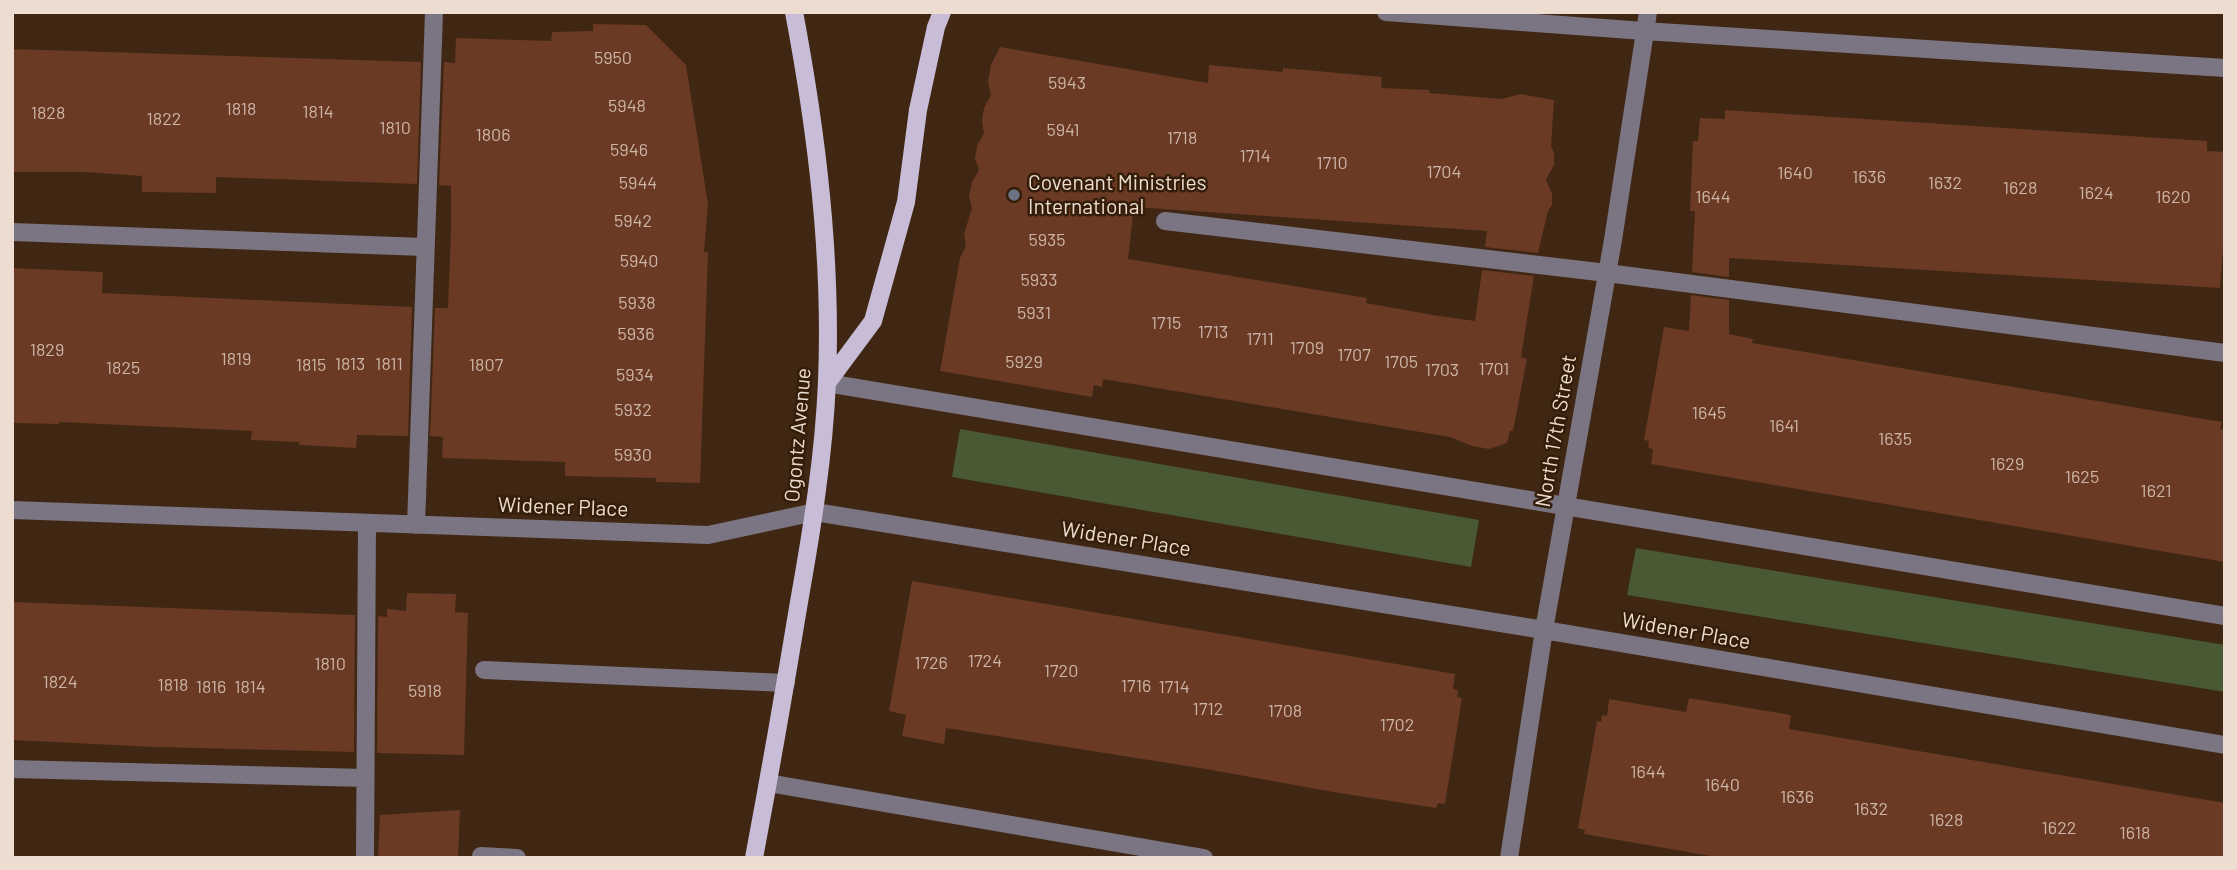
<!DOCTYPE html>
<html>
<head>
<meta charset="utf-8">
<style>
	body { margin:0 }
	#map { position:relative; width:2237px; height:870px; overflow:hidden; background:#3f2713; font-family:Barlow,sans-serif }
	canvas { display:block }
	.frame { position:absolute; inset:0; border:14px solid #edddd1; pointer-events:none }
</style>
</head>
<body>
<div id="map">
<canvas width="2237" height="870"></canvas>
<div class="frame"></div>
</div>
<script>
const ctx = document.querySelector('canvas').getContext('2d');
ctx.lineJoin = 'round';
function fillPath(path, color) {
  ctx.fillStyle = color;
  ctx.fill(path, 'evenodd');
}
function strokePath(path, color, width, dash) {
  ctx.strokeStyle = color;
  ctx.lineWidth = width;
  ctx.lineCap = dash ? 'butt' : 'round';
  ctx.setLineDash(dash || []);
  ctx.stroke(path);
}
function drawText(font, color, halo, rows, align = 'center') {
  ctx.font = font + ' Barlow,sans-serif';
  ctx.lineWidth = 5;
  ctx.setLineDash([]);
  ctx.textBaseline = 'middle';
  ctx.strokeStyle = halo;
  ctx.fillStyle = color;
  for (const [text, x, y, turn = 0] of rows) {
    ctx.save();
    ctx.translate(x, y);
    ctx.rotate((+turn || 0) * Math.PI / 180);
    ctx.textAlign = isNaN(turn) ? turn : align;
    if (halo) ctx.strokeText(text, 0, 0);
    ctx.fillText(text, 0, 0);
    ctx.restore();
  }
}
fillPath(new Path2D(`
	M960,429l519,91 -8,47 -519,-90z
	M1636,548l589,97v47l-598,-97z`), '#485934');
fillPath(new Path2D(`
	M593,24l53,1 40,40 22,139 -4,48h4l-8,231 -44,-1v-4l-91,-2v-14l-123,-4 1,-21 -13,-1 5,-128h13l3,-79v-43l-12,-1 5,-123 11,1 1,-25 95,3 1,-9 41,-1z
	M1000,47l208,36 1,-18 74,7v-4l99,9 -1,11 49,2 -1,3 73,6 18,-5 34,6 -3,46 3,7v12l-8,14 6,15v11l-4,6 -10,42 -53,-6 2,-16 -353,-24 -6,52 239,39 -1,5 67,12 42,6 7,-51 52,6 -13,81 6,2 -14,72h-3l-3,12 -18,6 -17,-3 -22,-9 -347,-58 -1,8 -8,-2 -2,12 -152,-26 20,-113 6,-12 -2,-12 8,-26 -3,-11 3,-15 7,-12 -4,-11 2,-13 7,-13 -2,-12 2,-13 7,-13 -3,-13 3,-17z
	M12,49l409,13 -4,122 -201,-7v16l-74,-1v-16l-58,-4h-72z
	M1725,110l482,31v10l18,1v99l-2,-1 -3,38 -491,-30v19l-37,-5 3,-61h-5l3,-70h5l2,-23 25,1z
	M12,268l91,4 -1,21 310,14 -4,129 -51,-1 -1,13 -57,-3v-3l-48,-2 1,-9 -193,-9v2l-47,-1z
	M1691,295l38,5v34l24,5 -1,4 470,79 -2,7 5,1v132l-574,-98 2,-15 -5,-1 1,-7 -5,-1 20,-113 25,4z
	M912,581l543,93 -2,15 5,1 -1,7 5,1 -17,106 -7,-1 -2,5 -103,-16 -127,-23 -260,-41 -2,16 -42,-8 4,-21 -17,-4z
	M407,593l49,1 -1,18 13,1 -4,142 -87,-2 1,-137 9,1v-8l19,2z
	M12,602l343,13 -1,137 -198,-5 -144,-7z
	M1689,698l102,17 -2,14 436,74v55h-503l-138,-24 1,-4 -7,-2 19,-107 4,1 1,-7 5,1 2,-17 77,13z
	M460,810l-2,48h-80l2,-43z`), '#6a3a24');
strokePath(new Path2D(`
	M1386,12l258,19 581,37
	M1165,221l442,52 618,80
	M12,232l412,15
	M827,383l1398,233
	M12,510l696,25 107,-23 729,118 681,115
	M416,525l18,-513
	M484,670l302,13
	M12,769l353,9
	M768,783l436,75
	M481,856l36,2
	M365,858l2,-335
	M1509,858l35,-228 69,-390 35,-228`), '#7b7482', 18);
strokePath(new Path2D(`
	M827,383l46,-62 33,-119 12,-92 18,-83 6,-15
	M754,858c16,-85 31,-171 45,-256 13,-73 25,-147 28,-221 5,-124 -10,-247 -33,-369`), '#c9bcd7', 18);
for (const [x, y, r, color] of [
	[1014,195,7,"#6b7280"]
]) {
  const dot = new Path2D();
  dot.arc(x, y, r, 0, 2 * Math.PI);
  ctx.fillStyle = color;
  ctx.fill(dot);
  strokePath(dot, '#341d09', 2.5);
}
drawText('18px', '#ccb4a6', null, [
	["5950",613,58],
	["5943",1067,83],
	["5948",627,106],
	["1818",241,109],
	["1814",318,112],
	["1828",48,113],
	["1822",164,119],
	["1810",395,128],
	["5941",1063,130],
	["1806",493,135],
	["1718",1182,138],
	["5946",629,150],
	["1714",1255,156],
	["1710",1332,163],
	["1704",1444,172],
	["1640",1795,173],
	["1636",1869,177],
	["5944",638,183],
	["1632",1945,183],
	["1628",2020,188],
	["1624",2096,193],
	["1644",1713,197],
	["1620",2173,197],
	["5942",633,221],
	["5935",1047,240],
	["5940",639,261],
	["5933",1039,280],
	["5938",637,303],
	["5931",1034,313],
	["1715",1166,323],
	["1713",1213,332],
	["5936",636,334],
	["1711",1260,339],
	["1709",1307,348],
	["1829",47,350],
	["1707",1354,355],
	["1819",236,359],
	["5929",1024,362],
	["1705",1401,362],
	["1813",350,364],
	["1811",389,364],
	["1815",311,365],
	["1807",486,365],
	["1825",123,368],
	["1701",1494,369],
	["1703",1442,370],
	["5934",635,375],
	["5932",633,410],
	["1645",1709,413],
	["1641",1784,426],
	["1635",1895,439],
	["5930",633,455],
	["1629",2007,464],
	["1625",2082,477],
	["1621",2156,491],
	["1724",985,661],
	["1726",931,663],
	["1810",330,664],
	["1720",1061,671],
	["1824",60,682],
	["1818",173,685],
	["1716",1136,686],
	["1816",211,687],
	["1814",250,687],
	["1714",1174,687],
	["5918",425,691],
	["1712",1208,709],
	["1708",1285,711],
	["1702",1397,725],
	["1644",1648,772],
	["1640",1722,785],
	["1636",1797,797],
	["1632",1871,809],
	["1628",1946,820],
	["1622",2059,828],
	["1618",2135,833]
]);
drawText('21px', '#edddd1', '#341d09', [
	["Covenant Ministries",1028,183],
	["International",1028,207]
], 'left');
drawText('21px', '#edddd1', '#341d09', [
	["North 17th Street",1556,431,-80],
	["Ogontz Avenue",798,435,-85],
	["Widener Place",563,507,2],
	["Widener Place",1126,539,9],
	["Widener Place",1686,631,10]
]);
</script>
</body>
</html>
